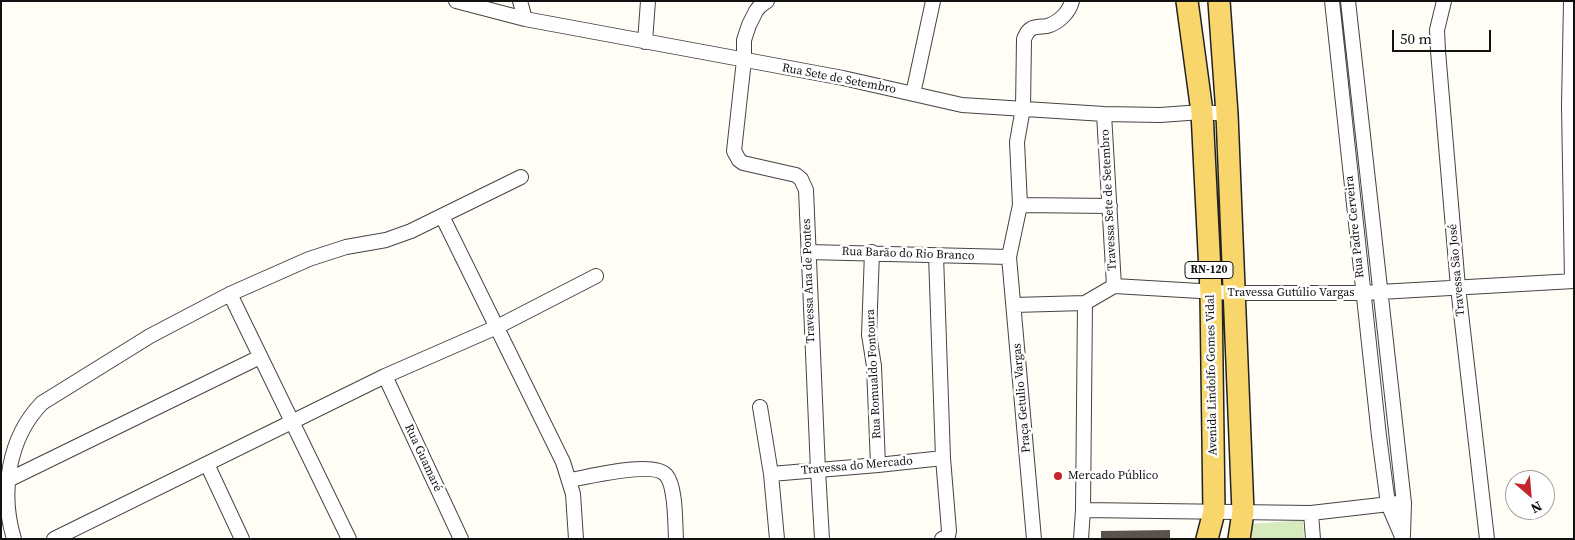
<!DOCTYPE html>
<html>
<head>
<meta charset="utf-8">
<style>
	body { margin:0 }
	#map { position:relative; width:1575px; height:540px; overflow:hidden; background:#fffdf5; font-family:"Source Serif 4",serif }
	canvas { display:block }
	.frame { position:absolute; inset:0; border:2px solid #111; pointer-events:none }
	.north { position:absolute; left:1505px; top:470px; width:50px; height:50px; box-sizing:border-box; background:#fff; border:1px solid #a0a0a0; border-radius:50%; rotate:153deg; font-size:14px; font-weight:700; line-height:20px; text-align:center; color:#111 }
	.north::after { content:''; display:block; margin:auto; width:18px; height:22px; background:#c4262e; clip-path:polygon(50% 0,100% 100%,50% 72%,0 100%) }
	.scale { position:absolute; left:1392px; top:30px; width:99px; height:22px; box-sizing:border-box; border:2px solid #111; border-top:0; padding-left:6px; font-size:15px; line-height:18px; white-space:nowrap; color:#111; -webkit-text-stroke:4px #fff; paint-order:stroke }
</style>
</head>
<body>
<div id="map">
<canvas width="1575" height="540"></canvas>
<div class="frame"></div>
<div class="north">N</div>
<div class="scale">50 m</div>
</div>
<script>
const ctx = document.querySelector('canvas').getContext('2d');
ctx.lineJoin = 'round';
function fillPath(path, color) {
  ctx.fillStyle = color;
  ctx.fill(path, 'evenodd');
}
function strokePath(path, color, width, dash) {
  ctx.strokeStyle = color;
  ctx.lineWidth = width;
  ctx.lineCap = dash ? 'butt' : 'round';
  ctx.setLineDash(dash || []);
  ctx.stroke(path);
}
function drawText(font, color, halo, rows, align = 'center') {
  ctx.font = font + ' "Source Serif 4",serif';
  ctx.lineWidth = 5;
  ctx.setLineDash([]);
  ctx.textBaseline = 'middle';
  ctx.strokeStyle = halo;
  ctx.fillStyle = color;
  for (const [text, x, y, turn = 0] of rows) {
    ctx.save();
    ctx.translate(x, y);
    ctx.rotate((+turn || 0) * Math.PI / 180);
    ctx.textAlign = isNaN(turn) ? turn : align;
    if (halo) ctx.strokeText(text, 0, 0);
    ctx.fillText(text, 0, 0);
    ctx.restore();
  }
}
fillPath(new Path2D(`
	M1303,520l1,19h-64l-1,-14z`), '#d5ebbd');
fillPath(new Path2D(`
	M1170,530v9h-69v-8z`), '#5a524d');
const minor = new Path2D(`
	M456,1l69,18 318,59 119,27 142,9 56,1 42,-3 25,2
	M520,1l5,18
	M767,1l-7,5 -4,5 -7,14 -5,15v20l-10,91 5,9 4,3 53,12 5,4 5,11 12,280 4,69
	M1332,1l47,435 9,68 15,35
	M1348,1l56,502 -1,32
	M1444,1l-7,29 1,21 20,236 29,252
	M1571,1l-2,105 3,175
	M645,42l3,-41
	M913,94l20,-93
	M1104,114l10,172
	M1020,205l90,1
	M442,216l121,246 10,32 3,45
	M808,252l201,5
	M872,252l-3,83 5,31 4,99
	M936,255l7,203 6,73 -1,5 -6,3
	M230,294l119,245
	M1014,305l71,-2 29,-17 120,7h128l212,-12
	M385,376l76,163
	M760,407l11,67 6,65
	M207,464l35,75
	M771,474l107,-9 65,-7
	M570,480c19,-3 83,-20 96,-5 10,11 9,48 10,64
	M2,483l258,-126
	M1083,510l228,3 87,-10
	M1311,513l2,26
	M14,539c-14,-46 -6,-101 28,-136l108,-67 80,-42 79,-35 37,-12 40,-7 25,-9 110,-54
	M54,539l331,-163 112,-49 99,-51
	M1034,539l-25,-282 11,-52 -3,-63 6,-34 1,-69c2,-4 3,-8 7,-10 4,-3 11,-2 16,-3 11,-3 22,-13 25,-25
	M1081,539l2,-29 2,-207`);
const primary = new Path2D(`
	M1187,1l15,111 9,180 3,220 -7,27
	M1219,1l8,113 16,398 -4,27`);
strokePath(minor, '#444', 16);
strokePath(primary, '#222', 24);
strokePath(minor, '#fff', 14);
strokePath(primary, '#f9d66b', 21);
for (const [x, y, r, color] of [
	[1058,476,5,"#c4262e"]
]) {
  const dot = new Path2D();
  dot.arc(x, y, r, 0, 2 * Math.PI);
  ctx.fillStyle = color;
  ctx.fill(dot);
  strokePath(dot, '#fff', 2);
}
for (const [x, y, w] of [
	[1209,270,48]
]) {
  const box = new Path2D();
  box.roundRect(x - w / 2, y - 8.5, w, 17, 4);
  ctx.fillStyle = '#fff';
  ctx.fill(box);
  strokePath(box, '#111', 1);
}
drawText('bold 11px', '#111', null, [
	["RN-120",1209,270]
]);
drawText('12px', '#111', '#fff', [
	["Rua Sete de Setembro",839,79,11],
	["Travessa Sete de Setembro",1109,200,-93],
	["Rua Padre Cerveira",1355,227,-96],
	["Rua Barão do Rio Branco",908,254,2],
	["Travessa São José",1457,270,-95],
	["Travessa Ana de Pontes",809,281,-92],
	["Travessa Gutúlio Vargas",1291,293],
	["Rua Romualdo Fontoura",874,374,-93],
	["Avenida Lindolfo Gomes Vidal",1212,375,-91],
	["Praça Getulio Vargas",1022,398,-95],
	["Rua Guamaré",423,458,65],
	["Travessa do Mercado",857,466,-5]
]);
drawText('12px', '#111', '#fff', [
	["Mercado Público",1068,476]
], 'left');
</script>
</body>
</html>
